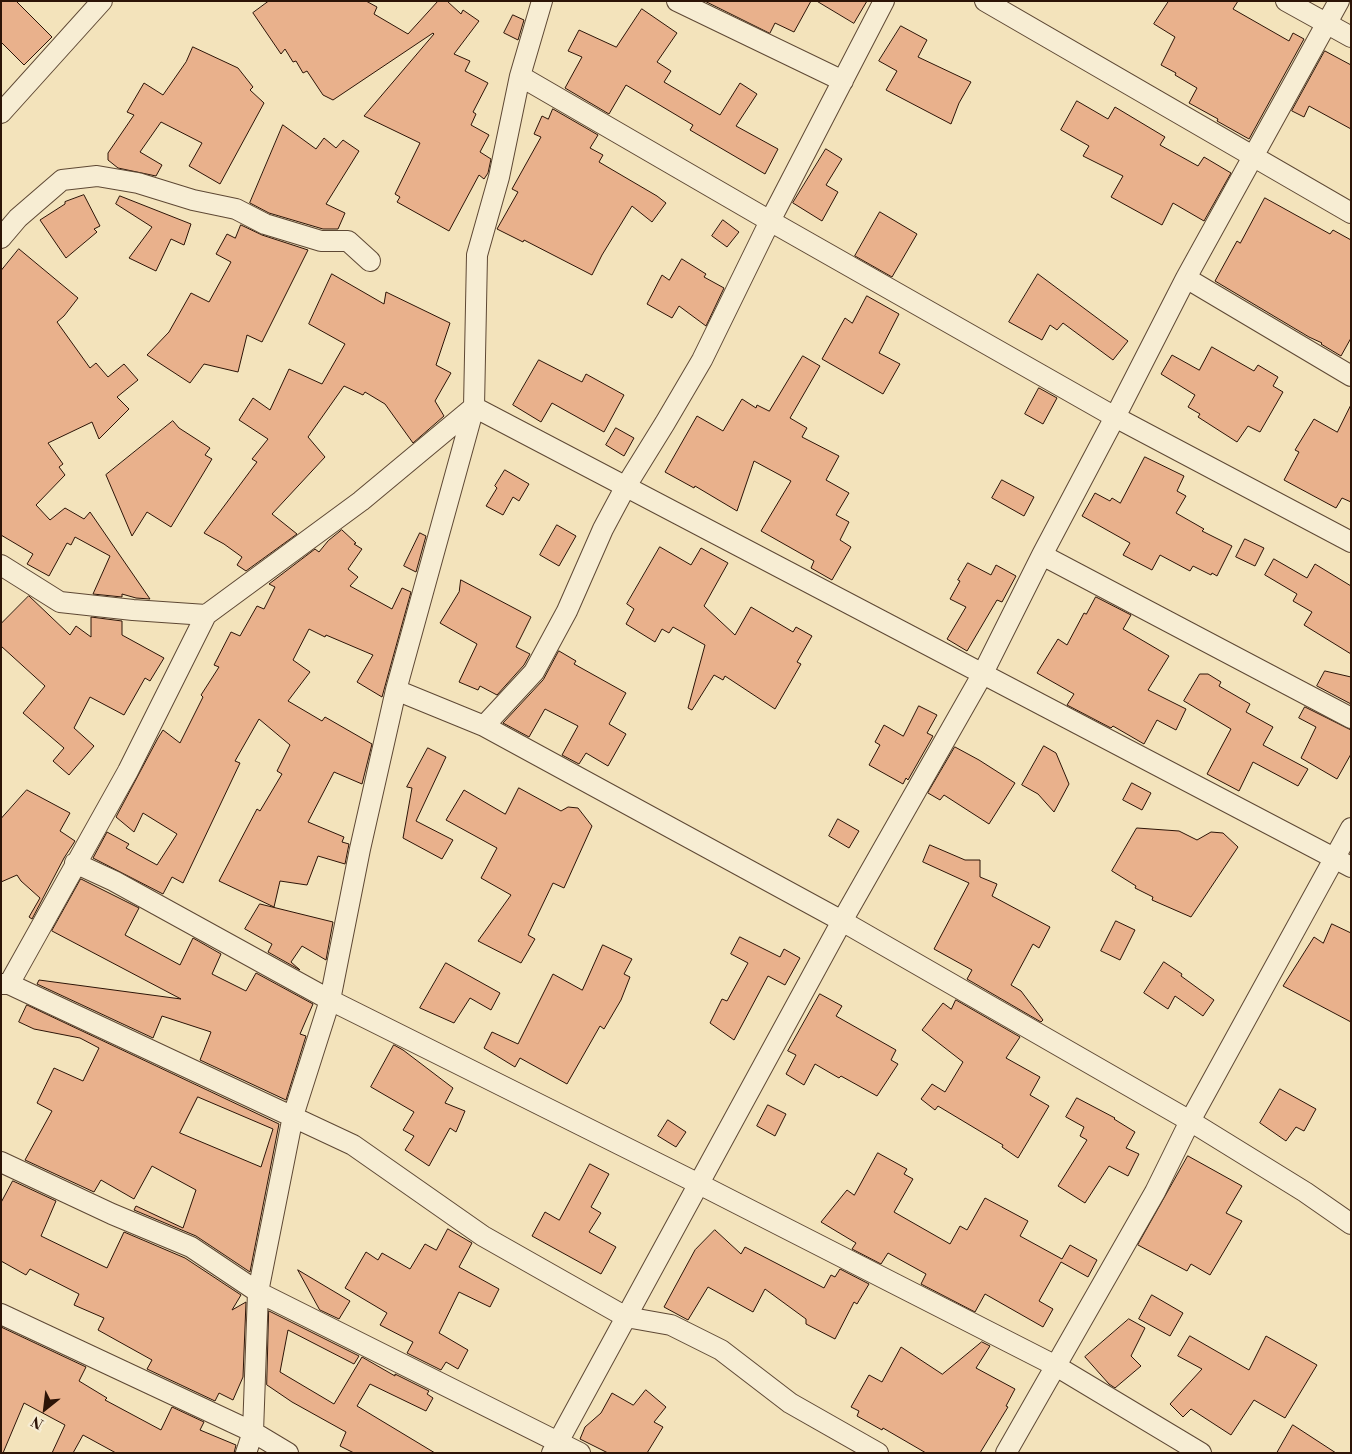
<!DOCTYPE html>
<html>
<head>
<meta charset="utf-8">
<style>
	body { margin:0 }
	#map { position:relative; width:1352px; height:1454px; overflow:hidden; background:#f3e3bb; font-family:"Libre Bodoni",serif }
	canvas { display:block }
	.frame { position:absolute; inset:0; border:2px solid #2c1407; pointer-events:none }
	.north { position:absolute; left:20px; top:1384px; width:50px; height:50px; -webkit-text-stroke:4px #f7edd3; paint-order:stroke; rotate:209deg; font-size:14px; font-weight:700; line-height:20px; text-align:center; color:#2c1407 }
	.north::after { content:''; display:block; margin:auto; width:18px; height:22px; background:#2c1407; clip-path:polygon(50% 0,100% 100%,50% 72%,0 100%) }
</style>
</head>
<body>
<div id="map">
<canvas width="1352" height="1454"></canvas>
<div class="frame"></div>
<div class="north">N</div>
</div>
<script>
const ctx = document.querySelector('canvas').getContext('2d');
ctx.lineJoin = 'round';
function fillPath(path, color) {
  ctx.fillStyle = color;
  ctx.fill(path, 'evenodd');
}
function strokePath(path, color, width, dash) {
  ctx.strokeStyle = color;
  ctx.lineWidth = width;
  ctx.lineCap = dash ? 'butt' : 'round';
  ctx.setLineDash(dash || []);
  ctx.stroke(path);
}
const building = new Path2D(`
	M1,1h15l36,36 -28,28 -23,-23z
	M269,1h97l11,6 -3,7 34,20 30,-33h9l14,13 2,-4 16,11 -25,33 16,7 -5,10 23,12 -15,29 3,2 -5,11 18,10 -9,17 11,7 -3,14 -4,6 -5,-4 -30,56 -52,-29 3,-5 -5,-3 25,-51 -56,-27 70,-82 -1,-1 -100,67 -10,-5 -16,-24 -4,2 -7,-12 -3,1 -8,-13 -4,5 -28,-41z
	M705,1h106l-17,31 -19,-9 -5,10z
	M817,1h50l-13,22z
	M1169,1h69l-5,8 56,32 4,-8 11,6 -55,100 -32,-18 1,-2 -29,-16 8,-15 -22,-13 1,-2 -15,-8 14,-28 -21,-13z
	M642,9l35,24 -20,29 14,9 -7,11 56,33 20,-32 17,11 -21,32 42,23 -13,25 -75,-44 3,-5 -67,-40 -17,29 -44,-26 17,-31 -14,-6 11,-21 37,17z
	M513,15l11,5 -6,20 -14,-7z
	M901,26l26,14 -9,17 53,25 -12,21 -8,21 -65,-34 11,-19 -18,-10z
	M193,47l45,21 15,19 -3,3 14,13 -44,81 -31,-18 13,-23 -41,-21 -21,30 22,13 -6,11 -38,-8 -10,-8v-7l26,-38 -7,-3 17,-29 19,12 23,-33z
	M1325,51l26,14v64l-42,-23 -5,11 -12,-6z
	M1077,101l31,18 7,-12 50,30 -5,8 38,21 6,-9 27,16 -27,48 -31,-18 -11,22 -51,-28 12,-21 -40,-20 6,-10 -28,-16z
	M553,109l45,26 -8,13 13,7 -4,7 58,34 9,7 -14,19 -20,-16 -30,49 -10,20 -68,-35 -1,2 -26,-13 21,-37 -6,-3 29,-52 -7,-3 8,-18 6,3z
	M283,125l33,24 8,-11 12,10 7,-8 16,11 -33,53 19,9 -7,16h-15l-54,-16 -19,-10z
	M826,149l16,10 -16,26 12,7 -16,29 -29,-18z
	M84,195l16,31 -6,3 3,3 -31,26 -26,-38 25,-16v-2z
	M120,196l71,28 -7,21 -13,-6 -15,32 -27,-13 23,-31 -36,-23z
	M1265,198l65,36 3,-4 18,10v98l-10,18 -20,-12 1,-1 -13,-6 -94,-56 22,-40 3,2z
	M880,212l37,22 -25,43 -37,-21z
	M723,220l16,12 -12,15 -15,-11z
	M241,225l21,10 46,15 -46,92 -15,-7 -9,37 -34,-8 -14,19 -43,-28 22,-23 22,-39 18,9 22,-40 -15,-8 11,-20 8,4z
	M19,249l59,49 -14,18 -7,6 33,46 6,-5 12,14 16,-13 14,16 -21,17 12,12 -30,30 -7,-17 -44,21 15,21 -4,3 6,8 -29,30 14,15 15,-12 19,11 6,-7 60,87 -14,-1 -14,-4v3l-29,-3 17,-38 -35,-19 -4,8 -4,-2 -18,33 -22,-12 6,-10 -32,-19v-264z
	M682,259l24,15 -2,3 20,11 -18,38 -27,-20 -7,12 -25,-14 15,-29 7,5z
	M332,274l52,30 2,-12 64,31 -14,42 15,8 -16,28 9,15 -31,27 -28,-39 -20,-12 -2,3 -19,-9 -36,51 17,20 -53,57 25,20 -51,37 -9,-6 5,-8 -18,-13 -20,-11 53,-71 -5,-3 16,-20 -29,-19 14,-22 17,12 19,-41 33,15 23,-40 -36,-20z
	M1038,274l90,67 -15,19 -50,-37 -6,7 -7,-5 -8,15 -33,-18z
	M867,296l32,18 -20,39 21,11 -17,30 -61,-35 23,-41 7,5z
	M1212,347l42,24 4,-6 20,12 -5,9 10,6 -23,40 -12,-6 -11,16 -39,-25 2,-3 -12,-7 7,-12 -34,-21 11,-19 27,15z
	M803,356l17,10 -30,52 17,10 -5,9 37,19 -13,24 23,13 -13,22 13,7 -9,18 11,7 -19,33 -21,-12 3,-7 -53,-30 30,-50 -37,-20 -17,50 -42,-25 -1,2 -29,-16 32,-56 26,15 19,-32 14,9 1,-3 12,6z
	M539,360l43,22 4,-8 38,21 -20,37 -52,-29 -11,19 -28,-17z
	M1039,388l18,10 -14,26 -18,-10z
	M1351,405v97l-9,-4 -6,10 -52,-28 15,-28 -4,-2 19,-31 23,13z
	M173,421l6,7 31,20 -5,7 7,4 -41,68 -24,-15 -15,24 -26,-61z
	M616,428l18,10 -10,18 -18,-11z
	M1145,457l39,19 -7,15 9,5 -10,17 28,16 -2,2 30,15 -15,30 -5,-3 -1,2 -18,-9 -3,5 -30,-16 -8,15 -29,-15 7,-12 -48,-27 13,-23 15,8 2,-3 8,5z
	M505,470l24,14 -10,17 -6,-4 -10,18 -17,-9 11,-18 -2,-2z
	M1002,480l32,17 -10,19 -32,-18z
	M557,525l19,11 -17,30 -19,-11z
	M342,530l14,13 -2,1 8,5 -14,20 10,8 -8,9 42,23 10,-21 9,4 -29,105 -25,-15 16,-27 -47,-20 -1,2 -16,-8 -16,31 17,12 -22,29 34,20 3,-4 47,27 -10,40 -28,-12 -26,50 36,15 -2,5 7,2 -4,20 -27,-8 -11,29 -27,-4 -6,26 -55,-26 38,-72 3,2 22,-37 -5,-3 13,-26 -31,-26 -24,42 5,2 -57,120 -11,-6 -9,17 -70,-36 14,-26 22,12 -3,4 31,17 20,-31 -34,-21 -9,19 -18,-15 42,-79 5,-8 17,13 23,-46 -2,-2 18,-28 -5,-2 17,-33 9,4 17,-30 7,3 11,-22 -6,-3 46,-35 4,3 9,-11z
	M420,533l6,3 -10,36 -12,-6z
	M1245,539l19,9 -9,18 -19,-9z
	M660,547l31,18 10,-17 27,15 -24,43 31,29 16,-28 42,25 3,-5 16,9 -15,26 4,2 -26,45 -50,-33 -2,4 -9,-5 -22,35 -4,-2 17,-63 -32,-18 -4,6 -7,-4 -7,13 -29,-18 8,-15 -7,-5z
	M1274,559l33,19 8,-14 36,22v68l-47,-29 8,-13 -19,-11 4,-7 -32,-19z
	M968,563l23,12 5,-10 20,11 -14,26 -5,-2 -30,51 -20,-12 19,-32 -16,-8 10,-18 -2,-1z
	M461,580l70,37 -15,30 14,7 -6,11 -27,30 -17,-9 -2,4 -19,-8 18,-38 -37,-21 19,-31z
	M29,596l41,39 6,-9 15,11v-20l31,4v14l42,23 -14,23 -5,-3 -21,37 -34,-18 -16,31 20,18 -25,29 -16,-14 11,-13 -41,-35 22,-27 -44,-40v-22z
	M1096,597l35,18 -8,14 46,27 -21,34 38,19 -10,21 -19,-10 -13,24 -31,-18 -2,2 -44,-23 7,-11 -37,-21 21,-34 9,6 17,-32 2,1z
	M559,651l17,10 -2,3 52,29 -17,31 17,10 -18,32 -22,-13 -7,11 -17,-9 16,-29 -33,-17 -16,28 -26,-14 40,-43z
	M1325,671l26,6v27l-34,-18z
	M1200,674h8l13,8 -2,4 31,18 -4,8 27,15 -10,18 45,24 -10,17 -45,-24 -14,29 -32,-17 24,-45 -47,-28z
	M919,706l18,9 -10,18 6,3 -25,44 -2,-2 -3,6 -34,-19 11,-20 -5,-3 9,-17 19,11z
	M1305,707l46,23v24l-14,25 -36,-21 15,-31 -17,-9z
	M1044,746l12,7 13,31 -15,28 -16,-18 -16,-9z
	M955,747l24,13 36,23 -26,41 -45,-29 -4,5 -12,-7z
	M428,748l18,9 -30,64 37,19 -11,19 -39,-21 9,-50 -5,-1z
	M1132,783l19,10 -9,17 -19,-10z
	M519,788l42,23 7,-4 10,1 14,18 -28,62 -11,-5 -25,52 7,4 -14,24 -43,-22 33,-46 -30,-17 16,-30 -51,-28 18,-30 41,24z
	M27,790l43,23 -10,18 15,10 -11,17 -32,61 -3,-2 11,-19 -19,-17 -4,-6 -16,7v-63z
	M838,819l21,12 -10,17 -20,-12z
	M1137,828l42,3 18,9 14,-8 12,1 15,14 -47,70 -39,-17 1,-3 -18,-9 1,-2 -24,-15z
	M930,845l35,15h15v17l17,7 -5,12 58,31 -11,21 -6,-4 -22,41 10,6 22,29 -2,2 -74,-43 5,-9 -38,-21 35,-66 -46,-21z
	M81,879l58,29 -14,27 55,30 13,-27 28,16 -9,20 34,17 10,-18 57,31 -13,30 6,2 -20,64 -86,-40 11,-28 -49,-16 -9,22 -116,-54 2,-4 142,19 -129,-68z
	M260,904l73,18 -7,38 -24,-14 -11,16 9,8 -32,-18 4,-8 -27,-15z
	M1116,921l19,9 -15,30 -19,-9z
	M1332,924l19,9v89l-68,-36 31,-49 9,6z
	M740,937l40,20 4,-8 16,9 -15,27 -17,-9 -34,64 -24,-17 12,-24 5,2 21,-38 -17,-9z
	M603,945l29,14 -8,15 6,3 -9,23 -17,29 -4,-3 -33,58 -47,-26 -5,9 -31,-19 8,-16 26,12 35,-70 29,16z
	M1164,962l18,12 -1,2 33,24 -11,16 -28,-20 -7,13 -24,-16z
	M446,963l54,30 -9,17 -21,-12 -16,25 -34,-15z
	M820,994l22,12 -6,10 60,34 -5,10 7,4 -21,32 -36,-20 -2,2 -24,-14 -11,21 -18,-11 10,-19 -8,-4z
	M956,1000l64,37 -14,21 34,19 -10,18 19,11 -31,52 -16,-11 1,-2 -65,-39 -3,4 -14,-11 11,-15 13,8 18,-30 -41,-32 21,-27 8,6z
	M27,1005l252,119 -29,148 -54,-36 -62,-26 2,-4 47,22 13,-38 -44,-24 -18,33 -33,-19 -7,12 -69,-32 27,-49 -15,-8 17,-35 29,13 16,-33 -19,-10 -46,-9 -15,-7zM198,1097l75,32 -12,38 -81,-34z
	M394,1045l9,5 50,38 -8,15 20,8 -9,21 -6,-4 -21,38 -24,-16 9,-14 -11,-6 11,-18 -43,-25z
	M1280,1089l36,20 -12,22 -8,-4 -10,14 -26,-18z
	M1077,1098l38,20 -1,1 21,13 -9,16 13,6 -11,22 -19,-10 -24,37 -27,-17 29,-46 -7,-4 4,-9 -18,-10z
	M768,1105l18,9 -11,22 -18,-10z
	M668,1120l18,12 -10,15 -18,-11z
	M878,1153l29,16 -3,5 9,5 -19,33 56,32 10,-18 7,4 18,-32 43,23 -8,15 42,23 8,-14 27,15 -9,17 -27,-15 -22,39 14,8 -10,18 -58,-33 -10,18 -54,-28 5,-10 -38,-21 -7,11 -29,-15 4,-6 -35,-21 26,-32 7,5z
	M1188,1156l54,30 -16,27 16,8 -32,54 -19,-11 -4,7 -49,-26z
	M590,1164l19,10 -18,33 10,6 -12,19 27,15 -15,27 -69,-38 13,-24 14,8z
	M13,1181l43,20 -15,35 66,32 17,-36 61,26 56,37 -9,15 14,-8 -3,75 -10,23 -14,-7 -4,8 -68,-32 5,-9 -54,-30 6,-12 -30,-13 5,-11 -49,-25 -4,6 -25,-14v-58z
	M448,1229l24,14 -13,24 40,22 -9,18 -31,-15 -20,41 29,17 -10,19 -12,-7 -5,8 -34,-17 6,-11 -33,-17 7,-12 -42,-25 21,-36 12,8 4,-7 28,16 15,-25 11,6z
	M715,1230l26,24 4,-7 79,41 7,-13 4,2 5,-8 29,15 -12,20 -3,-2 -19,37 -29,-15v-5l-41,-30 -12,23 -45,-25 -20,33 -24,-13 31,-57z
	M298,1270l52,31 -11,18 -19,-9z
	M1152,1295l31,18 -13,23 -31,-17z
	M269,1311l90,45 -5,8 -66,-34 -8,42 54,32 28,-47 33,19v-2l34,17 -2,3 6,4 -7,13 -56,-27 -13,22 78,47h-81l-14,-7 6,-14 -54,-30 -25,-17z
	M1129,1319l16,9 -14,28 10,10 -26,22 -6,-4 -24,-27z
	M1,1327l85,40 -7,14 28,17 -2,2 56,30 11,-23 32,15 -4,8 36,15 -2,8h-118l-33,-18 -10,18h-21l13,-28 -41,-22 -21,50h-2z
	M1190,1336l59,34 17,-34 51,29 -32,53 -31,-18 -23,35 -40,-26 -8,8 -13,-13 32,-35 -24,-13z
	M982,1342l8,4 -14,22 39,21 -9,17 2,1 -28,46h-54l-43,-25 -1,2 -25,-14 2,-5 -8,-4 18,-32 13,7 19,-35 41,27z
	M646,1390l20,17 -12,15 9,5 -16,26h-39l-28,-14 5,-12 16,-14 11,-20 21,12z
	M1293,1425l43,28h-59z`);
fillPath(building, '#e9b18c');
strokePath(building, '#2c1407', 1);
const street = new Path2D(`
	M677,1l166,80
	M985,1l366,212
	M1286,1l65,36
	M520,76l250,145 345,196 236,125
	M1,113l101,-112
	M1,238l17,-20 44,-38 35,-4 41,7 55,17 43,9 29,15 56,17h27l22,20
	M1186,278l165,98
	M1042,555l309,163
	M1,565l59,37 73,8 73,5 -78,156 -119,213
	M206,615l155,-114 113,-94 877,460
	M396,690l88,36 358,195 348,200 115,71 46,32
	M484,726l50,-54 33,-61 36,-82 23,-43 39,-63 37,-63 68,-139 114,-220
	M75,863l39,18 216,119 369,184 357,182 145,87
	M1,984h8l344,161 130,91 143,81 45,8 50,25 69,53 88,50
	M1,1162l111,52 79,33 67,45 322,161
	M1,1314l252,118 35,21
	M246,1453l7,-21 5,-140 35,-176 37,-116 30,-151 36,-159 78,-283 3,-152 22,-78 21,-101 22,-75
	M552,1453l290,-532 140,-246 60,-120 73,-138 71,-139 153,-277
	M1006,1453l149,-261 35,-71 161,-293`);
strokePath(street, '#5e4834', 22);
strokePath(street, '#f7edd3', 20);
</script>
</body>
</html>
